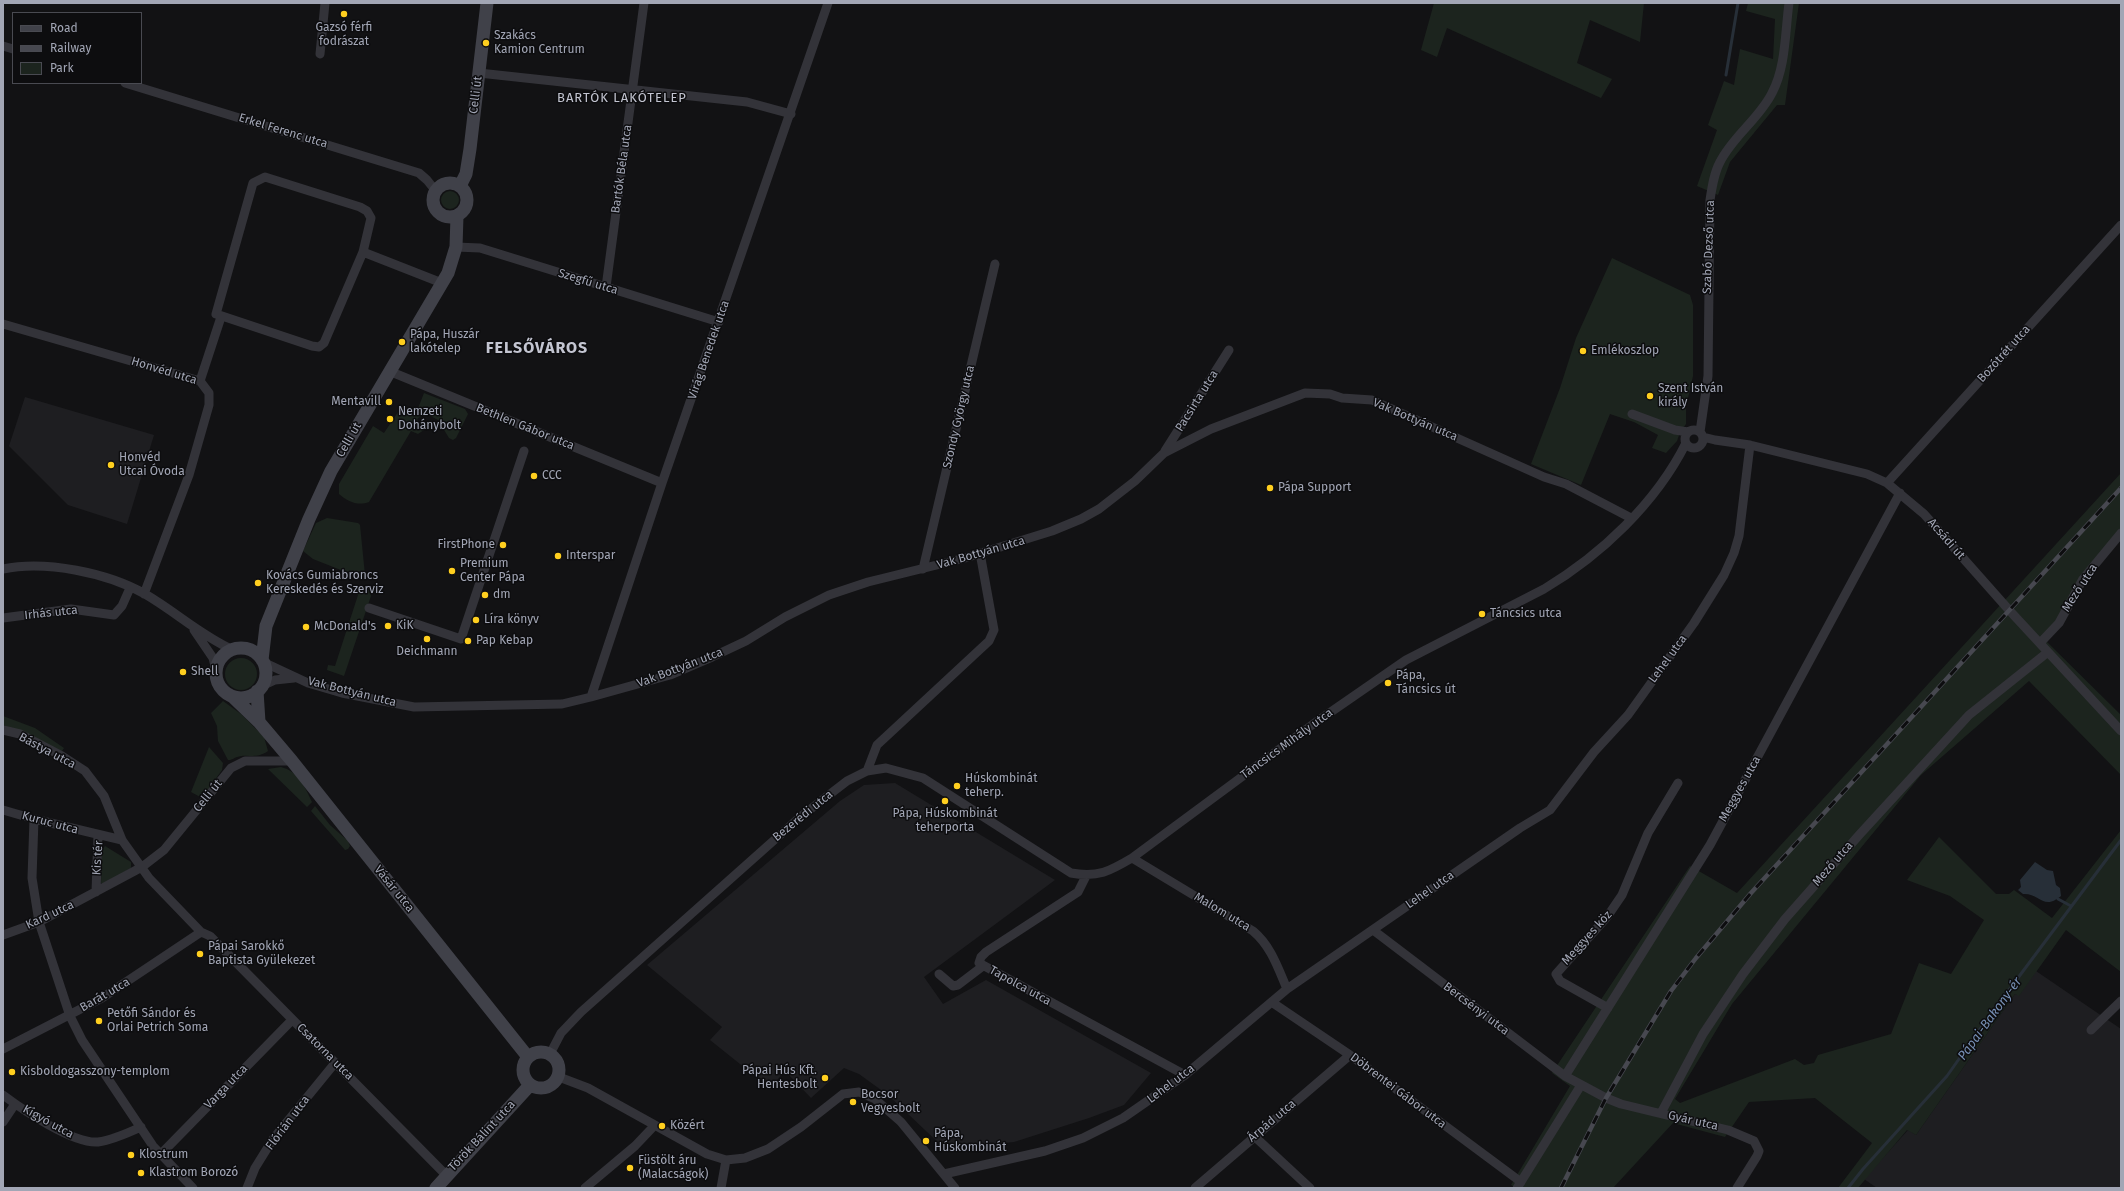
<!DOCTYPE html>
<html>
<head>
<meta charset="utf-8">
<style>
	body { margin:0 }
	#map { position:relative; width:2124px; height:1191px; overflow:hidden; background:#121214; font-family:"Fira Sans",sans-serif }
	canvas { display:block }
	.frame { position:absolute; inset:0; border:4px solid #a2a6b5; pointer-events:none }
	.legend { position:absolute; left:12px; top:12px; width:130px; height:72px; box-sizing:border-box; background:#0d0d0f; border:1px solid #494a51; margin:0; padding:5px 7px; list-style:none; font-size:12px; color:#a2a6b5 }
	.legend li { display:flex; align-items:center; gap:8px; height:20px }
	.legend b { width:20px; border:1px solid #494a51 }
</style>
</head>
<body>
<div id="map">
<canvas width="2124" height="1191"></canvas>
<div class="frame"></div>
<ul class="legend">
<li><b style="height:5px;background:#404149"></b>Road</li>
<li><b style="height:5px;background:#474850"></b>Railway</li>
<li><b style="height:11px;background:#1c241e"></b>Park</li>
</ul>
</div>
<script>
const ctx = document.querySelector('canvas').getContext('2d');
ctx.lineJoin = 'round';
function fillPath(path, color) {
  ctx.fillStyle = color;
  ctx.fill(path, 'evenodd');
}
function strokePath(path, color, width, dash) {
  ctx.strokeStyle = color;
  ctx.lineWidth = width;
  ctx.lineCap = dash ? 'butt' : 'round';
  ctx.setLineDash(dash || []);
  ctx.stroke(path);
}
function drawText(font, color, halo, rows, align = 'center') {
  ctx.font = font + ' "Fira Sans",sans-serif';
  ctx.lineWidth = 3;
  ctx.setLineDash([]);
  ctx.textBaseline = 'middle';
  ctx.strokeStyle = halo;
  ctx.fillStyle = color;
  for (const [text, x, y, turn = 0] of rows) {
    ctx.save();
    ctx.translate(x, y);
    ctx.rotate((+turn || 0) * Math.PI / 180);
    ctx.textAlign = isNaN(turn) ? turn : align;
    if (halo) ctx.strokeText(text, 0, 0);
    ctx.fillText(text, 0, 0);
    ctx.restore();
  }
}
fillPath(new Path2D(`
	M25,397l129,38 -27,89 -59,-19 -59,-59z
	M895,783l160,97 -131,97 19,27 43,-24 165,93 -27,32 -35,13 -75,24 -69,7 -57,-54 -29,-21 -15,-6 -33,30 -26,-27 -15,17 -60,-48 12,-13 -75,-62 193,-164 24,-16z
	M2036,971l85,58v159h-244l-13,-9 44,-49 8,5 99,-141 4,1z`), '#1e1e21');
fillPath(new Path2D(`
	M1434,3h210l-4,39 -50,-22 -13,43 35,16 -11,19 -154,-70 -10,29 -16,-7z
	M1748,3h51l-14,102h-8l-47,57 -12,33 -21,-9 20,-56 -9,-5 16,-44 10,4 6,-36 33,10 2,-40 -29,-8z
	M441 200a9 9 0 1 1 18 0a9 9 0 1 1-18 0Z
	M1612,258l78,37 3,10v71l-7,31v17l-6,8 -3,9 -11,12 -14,-5 6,-13 -24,-13 -24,-8 -29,71 -50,-21 29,-76 16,-50z
	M424,393l41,16 3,5 -12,24 -3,2 -4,-2 -11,-18 -13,-7 -8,6 7,11 -6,4 -7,-3 -42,71c-11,4 -21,0 -30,-8v-10l34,-58 11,7 18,-27 15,5z
	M2121,473v65l-35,41 -39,63 74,73v60l-92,-94 -108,94 -189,229 -57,95 5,4 115,-44 9,6 10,-2 4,-8 73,-21 28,-71 32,11 33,-54 -34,-24 -43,-16 32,-43 57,57h13l5,-4 38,28 69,-88v142l-55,-42 -47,66 -4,-2 -99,141 -9,-5 -49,58h-20l34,-45 -57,-45 -66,4 -24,35 -52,-14 -60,65h-96l-6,-3 59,-99 -18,-13 138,-207 47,27z
	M327,518l31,5 2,2 5,50 -4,3 -48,-19 -10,-8 13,-28z
	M364,588l5,2 2,6 -27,80 -17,-6 1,-5 7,1 23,-71 -4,-2z
	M225 674a16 16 0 1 1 32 0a16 16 0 1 1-32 0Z
	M223,701l18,13 23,23 4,14c-13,9 -20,2 -31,6 -4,1 -4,3 -9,3l-10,-19 -1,-15 -6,-13z
	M3,716l32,12 29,20 -2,3 -59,-26z
	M209,747l14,16 -1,7 -20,28 -11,-6z
	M281,767c17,4 24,20 31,35l-5,5 -39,-38z
	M315,806l15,19 18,16 2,5 -2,3 -3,1 -34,-39z
	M105,846l26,16v6l-27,16 -3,-1 1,-33z`), '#1c241e');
fillPath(new Path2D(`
	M2035,862l12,8 6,1 3,14 4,3 1,8c-18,15 -21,-3 -38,-2l-5,-4 3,-3 -1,-7z`), '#272f38');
strokePath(new Path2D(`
	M1726,75l12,-72
	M2058,899l13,7
	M1848,1188l15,-19 84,-93 38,-54 136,-182`), '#272f38', 3);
strokePath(new Path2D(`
	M3,46l10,3
	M320,54l5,-51
	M479,73l268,29 44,12
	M125,83l294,90 8,7 8,10
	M265,177l95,30 7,4 4,7 -8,34 -39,91 -5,4 -7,-1 -96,-32 37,-131z
	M456,247l24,1 239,74
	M363,252l79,31
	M606,287l38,-284
	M3,324l197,57 9,12v12l-20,70 -45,119
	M389,371l273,112
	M200,381l21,-64
	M1632,414l43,16 13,2
	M1685 439a9 9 0 1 1 18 0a9 9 0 1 1-18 0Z
	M1700,432l8,-56 2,-176c2,-13 4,-27 10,-38 13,-26 39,-43 52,-69 14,-26 13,-61 17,-90
	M1703,437l12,3 35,5 117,29 20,9 37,31 85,96 112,121
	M1165,451l64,-101
	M1887,483l234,-258
	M3,569c43,-9 105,4 142,25 31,18 55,41 88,56
	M923,569l72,-305
	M369,608l92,31 63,-188
	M3,618l68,-9 43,6 8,-9 8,-18
	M194,630l19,28 3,12
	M2040,643l19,-20 24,-44 38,-46
	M263,662l45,21 34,10 72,14 148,-3 29,-7 79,-22 42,-18 34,-16 39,-24 44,-22 39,-13 97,-24 87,-27 29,-12 18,-10 36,-28 29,-28 47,-24 94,-36 25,1 12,4 30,2 172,77 22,7 65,34
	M262,686l13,-6 19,-2
	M591,697l71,-214 166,-480
	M3,730l17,4 42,22 23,15 19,25 18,44 27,38 52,54 9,4 236,239
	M867,771l10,-26 112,-104 5,-11 -14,-77
	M3,810l31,9 88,21
	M34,819l-2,59 7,44 31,94 12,24 71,106 40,42
	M1132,858l121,73c18,15 25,37 34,58
	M1086,876l-8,16 -92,60 -5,5 -2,6 206,112
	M96,892l2,-57
	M1373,930l192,146 41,22 15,6 107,26 26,11 5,10 -2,5 -20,32
	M3,935l36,-13 103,-55 22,-17 67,-82 14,-7h47
	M939,974l14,12 5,-1 25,-19
	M1273,1003l77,52 171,127
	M1608,1008l-48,-27 -4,-7 51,-57 15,-22 26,-62 30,-50
	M2091,1030l30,-29
	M3,1049l99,-51 99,-66
	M550,1054l11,-21 20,-21 218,-194 48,-37 20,-10 19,-3 37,10 148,95c27,5 39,-2 61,-15l180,-133 94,-65 138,-71c57,-34 112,-86 142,-146
	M1565,1076l145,-231 190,-352
	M559,1077l29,11 119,66 19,6 19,-2 23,-9 33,-22 42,-33 16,-2 16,7 26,23 54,66
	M3,1095c20,15 70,49 95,47 15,-2 30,-9 43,-15
	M1661,1113l42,-79 40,-60 42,-55 75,-85 109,-119 79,-63
	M3,1122l12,-18
	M1254,1136l56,52
	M160,1155l132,-135
	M944,1174l101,-23 38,-13 40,-20 62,-43 102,-86 233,-161 30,-18 44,-58 34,-37 66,-92 30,-48 10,-22 5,-17 11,-91
	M247,1188l8,-20 18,-29 62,-76
	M585,1188l50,-42 19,-20
	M721,1188l5,-28
	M1195,1188l155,-133
	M1517,1188l64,-103`), '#333339', 9);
strokePath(new Path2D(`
	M433 200a17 17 0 1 1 34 0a17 17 0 1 1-34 0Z
	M460,186l6,-12 4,-25 17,-146
	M216 673a25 25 0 1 1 50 0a25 25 0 1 1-50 0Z
	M262,660l4,-34 43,-107 22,-48 117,-198 8,-26 1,-31
	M257,691l2,31
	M233,697l26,25 33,39 236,296
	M523 1070a18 18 0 1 1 36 0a18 18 0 1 1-36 0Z
	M436,1188l94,-103`), '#404149', 13);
const rail = new Path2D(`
	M1561,1188l45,-90 65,-107 25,-33 55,-65 370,-405`);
strokePath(rail, '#474850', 4.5);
strokePath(rail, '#0d0d0f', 3, [9]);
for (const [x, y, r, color] of [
	[344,14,4,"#ffcf1f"],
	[486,43,4,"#ffcf1f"],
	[402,342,4,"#ffcf1f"],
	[1583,351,4,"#ffcf1f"],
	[1650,396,4,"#ffcf1f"],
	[389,402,4,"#ffcf1f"],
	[390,419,4,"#ffcf1f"],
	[111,465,4,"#ffcf1f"],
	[534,476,4,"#ffcf1f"],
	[1270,488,4,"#ffcf1f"],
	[503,545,4,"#ffcf1f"],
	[558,556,4,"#ffcf1f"],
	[452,571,4,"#ffcf1f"],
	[258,583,4,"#ffcf1f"],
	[485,595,4,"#ffcf1f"],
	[1482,614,4,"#ffcf1f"],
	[476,620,4,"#ffcf1f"],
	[388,626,4,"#ffcf1f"],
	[306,627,4,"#ffcf1f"],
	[427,639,4,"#ffcf1f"],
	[468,641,4,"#ffcf1f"],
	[183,672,4,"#ffcf1f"],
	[1388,683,4,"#ffcf1f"],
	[957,786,4,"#ffcf1f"],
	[945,801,4,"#ffcf1f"],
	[200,954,4,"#ffcf1f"],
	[99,1021,4,"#ffcf1f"],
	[12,1072,4,"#ffcf1f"],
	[825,1078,4,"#ffcf1f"],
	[853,1102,4,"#ffcf1f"],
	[662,1126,4,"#ffcf1f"],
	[926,1141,4,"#ffcf1f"],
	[131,1155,4,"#ffcf1f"],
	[630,1168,4,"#ffcf1f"],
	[141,1173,4,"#ffcf1f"]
]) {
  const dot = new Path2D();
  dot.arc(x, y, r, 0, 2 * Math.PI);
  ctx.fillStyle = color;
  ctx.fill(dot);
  strokePath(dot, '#0d0d0f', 1.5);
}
drawText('12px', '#a2a6b5', '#0d0d0f', [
	["Gazsó férfi",344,28,"center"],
	["fodrászat",344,42,"center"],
	["Szakács",494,36],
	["Kamion Centrum",494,50],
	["Pápa, Huszár",410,335],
	["lakótelep",410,349],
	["Emlékoszlop",1591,351],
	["Szent István",1658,389],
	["király",1658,403],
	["Mentavill",381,402,"right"],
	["Nemzeti",398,412],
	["Dohánybolt",398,426],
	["Honvéd",119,458],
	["Utcai Óvoda",119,472],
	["CCC",542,476],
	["Pápa Support",1278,488],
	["FirstPhone",495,545,"right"],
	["Interspar",566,556],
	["Premium",460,564],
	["Center Pápa",460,578],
	["Kovács Gumiabroncs",266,576],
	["Kereskedés és Szerviz",266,590],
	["dm",493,595],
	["Táncsics utca",1490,614],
	["Líra könyv",484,620],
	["KiK",396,626],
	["McDonald's",314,627],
	["Pap Kebap",476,641],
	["Deichmann",427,652,"center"],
	["Shell",191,672],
	["Pápa,",1396,676],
	["Táncsics út",1396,690],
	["Húskombinát",965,779],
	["teherp.",965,793],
	["Pápa, Húskombinát",945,814,"center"],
	["teherporta",945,828,"center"],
	["Pápai Sarokkő",208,947],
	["Baptista Gyülekezet",208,961],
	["Petőfi Sándor és",107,1014],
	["Orlai Petrich Soma",107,1028],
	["Pápai Hús Kft.",817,1071,"right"],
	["Hentesbolt",817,1085,"right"],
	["Kisboldogasszony-templom",20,1072],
	["Bocsor",861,1095],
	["Vegyesbolt",861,1109],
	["Közért",670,1126],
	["Pápa,",934,1134],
	["Húskombinát",934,1148],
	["Klostrum",139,1155],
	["Füstölt áru",638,1161],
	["(Malacságok)",638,1175],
	["Klastrom Borozó",149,1173]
], 'left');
drawText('12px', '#a2a6b5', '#0d0d0f', [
	["Celli út",476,95,-83],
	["Erkel Ferenc utca",283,131,17],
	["Bartók Béla utca",622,169,-82],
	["Szabó Dezső utca",1709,247,-88],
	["Szegfű utca",588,282,17],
	["Virág Benedek utca",709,350,-71],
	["Bozótrét utca",2004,354,-48],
	["Honvéd utca",164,371,17],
	["Pacsirta utca",1197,401,-58],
	["Szondy György utca",959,417,-77],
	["Vak Bottyán utca",1415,420,23],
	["Bethlen Gábor utca",525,427,22],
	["Celli út",349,440,-60],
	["Acsádi út",1946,539,49],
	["Vak Bottyán utca",981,553,-16],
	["Mező utca",2080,588,-57],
	["Irhás utca",51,613,-6],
	["Lehel utca",1668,659,-54],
	["Vak Bottyán utca",680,668,-21],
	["Vak Bottyán utca",352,692,14],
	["Táncsics Mihály utca",1287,744,-36],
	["Bástya utca",47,751,28],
	["Meggyes utca",1740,789,-61],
	["Celli út",208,796,-51],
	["Bezerédi utca",803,816,-39],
	["Kuruc utca",50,823,15],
	["Kis tér",98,858,-86],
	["Mező utca",1833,864,-49],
	["Vásár utca",394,889,51],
	["Lehel utca",1430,890,-35],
	["Malom utca",1222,912,31],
	["Kard utca",50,915,-25],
	["Meggyes köz",1587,938,-48],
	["Tapolca utca",1020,986,29],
	["Barát utca",105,995,-30],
	["Bercsényi utca",1476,1009,37],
	["Csatorna utca",325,1052,45],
	["Lehel utca",1171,1084,-37],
	["Varga utca",226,1087,-46],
	["Döbrentei Gábor utca",1398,1091,37],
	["Árpád utca",1272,1121,-40],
	["Gyár utca",1693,1121,13],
	["Kígyó utca",48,1122,29],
	["Flórián utca",288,1123,-53],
	["Török Bálint utca",482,1136,-47]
]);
ctx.letterSpacing = '1px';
drawText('13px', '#c3c5d1', '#0d0d0f', [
	["BARTÓK LAKÓTELEP",622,98]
]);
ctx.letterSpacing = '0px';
drawText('italic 13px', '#768fb4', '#0d0d0f', [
	["Pápai-Bakony-ér",1990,1019,-54]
]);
ctx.letterSpacing = '1px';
drawText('bold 16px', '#c3c5d1', '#0d0d0f', [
	["FELSŐVÁROS",537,349]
]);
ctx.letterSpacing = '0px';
</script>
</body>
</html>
